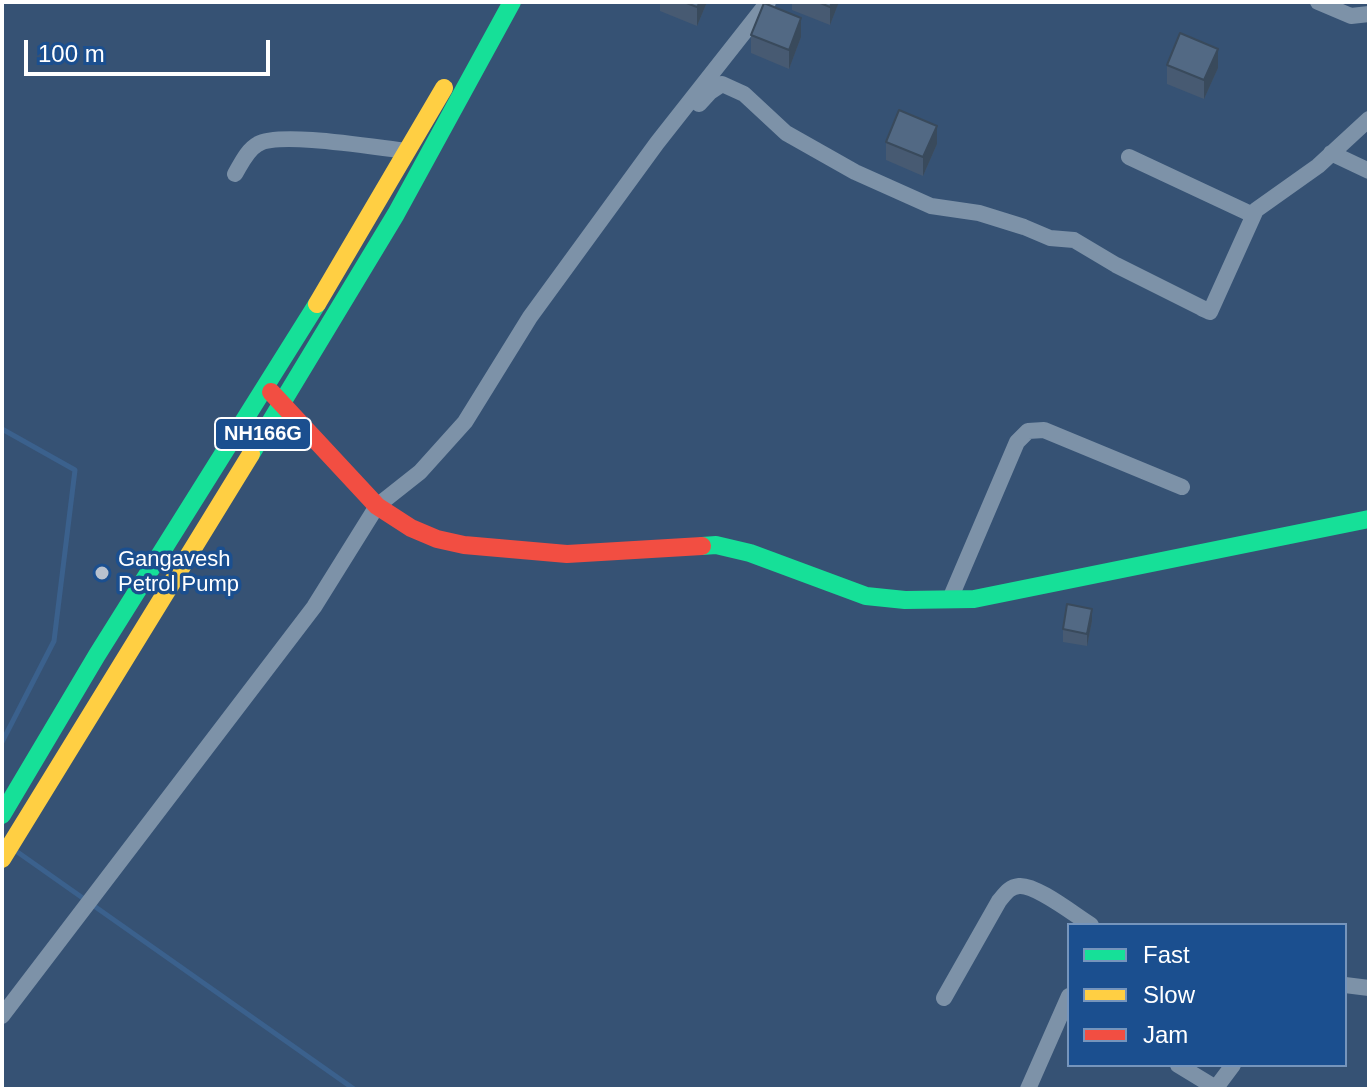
<!DOCTYPE html>
<html>
<head>
<meta charset="utf-8">
<style>
	body { margin:0 }
	#map { position:relative; width:1371px; height:1091px; overflow:hidden; background:#365274; font-family:Arial,sans-serif }
	canvas { display:block }
	.frame { position:absolute; inset:0; border:4px solid #fff; pointer-events:none }
	.legend { position:absolute; left:1067px; top:923px; width:280px; height:144px; box-sizing:border-box; background:#1b4f8f; border:2px solid #7695bc; margin:0; padding:10px 14px; list-style:none; font-size:24px; color:#fff }
	.legend li { display:flex; align-items:center; gap:16px; height:40px }
	.legend b { width:40px; border:2px solid #7695bc }
	.scale { position:absolute; left:24px; top:40px; width:246px; height:36px; box-sizing:border-box; border:4px solid #fff; border-top:0; padding-left:10px; font-size:24px; line-height:28px; white-space:nowrap; color:#fff; -webkit-text-stroke:6px #1b4f8f; paint-order:stroke }
</style>
</head>
<body>
<div id="map">
<canvas width="1371" height="1091"></canvas>
<div class="frame"></div>
<ul class="legend">
<li><b style="height:10px;background:#16e098"></b>Fast</li>
<li><b style="height:10px;background:#ffcf43"></b>Slow</li>
<li><b style="height:10px;background:#f24e42"></b>Jam</li>
</ul>
<div class="scale">100 m</div>
</div>
<script>
const ctx = document.querySelector('canvas').getContext('2d');
ctx.lineJoin = 'round';
function strokePath(path, color, width, dash) {
  ctx.strokeStyle = color;
  ctx.lineWidth = width;
  ctx.lineCap = dash ? 'butt' : 'round';
  ctx.setLineDash(dash || []);
  ctx.stroke(path);
}
function fillPath(path, color) {
  ctx.fillStyle = color;
  ctx.fill(path, 'evenodd');
}
function drawText(font, color, halo, rows, align = 'center') {
  ctx.font = font + ' Arial,sans-serif';
  ctx.lineWidth = 7;
  ctx.setLineDash([]);
  ctx.textBaseline = 'middle';
  ctx.strokeStyle = halo;
  ctx.fillStyle = color;
  for (const [text, x, y, turn = 0] of rows) {
    ctx.save();
    ctx.translate(x, y);
    ctx.rotate((+turn || 0) * Math.PI / 180);
    ctx.textAlign = isNaN(turn) ? turn : align;
    if (halo) ctx.strokeText(text, 0, 0);
    ctx.fillText(text, 0, 0);
    ctx.restore();
  }
}
strokePath(new Path2D(`
	M2,429l73,41 -21,171 -52,101
	M16,851l338,238`), '#3b618d', 5);
strokePath(new Path2D(`
	M1318,2l33,14 18,-2
	M699,104l11,-12 12,-8 22,10 42,39 69,39 76,34 48,7 45,14 26,11 24,2 42,25 94,47 -7,-3
	M1331,153l38,18
	M1129,157l124,58
	M235,174c6,-10 12,-24 23,-30 22,-13 120,4 149,7
	M1210,312l46,-102 62,-44 51,-47
	M950,599l67,-157 11,-11 16,-1 138,57
	M1345,985l24,3
	M944,998l55,-97c6,-7 10,-14 20,-15 17,-2 57,30 72,39
	M2,1016l312,-409 63,-101 43,-34 45,-50 65,-105 127,-174 111,-141
	M1178,1065l38,23
	M1028,1089l41,-93
	M1215,1089l18,-24`), '#7d92a8', 16);
strokePath(new Path2D(`
	M251,454l145,-240 116,-212
	M702,546l14,-1 34,8 116,43 39,4 69,-1 395,-80
	M2,815l95,-160 220,-351`), '#16e098', 18);
strokePath(new Path2D(`
	M317,304l127,-216
	M2,859l249,-405`), '#ffcf43', 18);
strokePath(new Path2D(`
	M271,392l106,114 34,22 26,11 27,6 103,9 135,-8`), '#f24e42', 18);
fillPath(new Path2D(`
	M660,2h47l-10,24 -37,-15z
	M792,2h47l-9,23 -38,-15z
	M751,35l50,2 -12,32 -38,-16z
	M1167,65l51,3 -14,31 -37,-15z
	M886,142l51,2 -14,32 -37,-16z
	M1092,621l-5,25 -24,-4v-13z`), '#475a72');
fillPath(new Path2D(`
	M700,2h7l-10,24v-19z
	M832,2h7l-9,23v-18z
	M801,18v19l-12,32v-19z
	M1218,49v19l-14,31v-19z
	M937,126v18l-14,32v-19z
	M1092,609v12l-5,25v-12z`), '#394a5c');
const building = new Path2D(`
	M684,2h16l-3,5z
	M818,2h14l-2,5z
	M764,3l37,15 -12,32 -38,-15z
	M1180,33l38,16 -14,31 -37,-15z
	M899,110l38,16 -14,31 -37,-15z
	M1067,604l25,5 -5,25 -24,-5z`);
fillPath(building, '#526984');
strokePath(building, '#394a5c', 2);
for (const [x, y, r, color] of [
	[102,573,8,"#b9c2ce"]
]) {
  const dot = new Path2D();
  dot.arc(x, y, r, 0, 2 * Math.PI);
  ctx.fillStyle = color;
  ctx.fill(dot);
  strokePath(dot, '#1b4f8f', 3);
}
for (const [x, y, w] of [
	[263,434,96]
]) {
  const box = new Path2D();
  box.roundRect(x - w / 2, y - 16, w, 32, 6);
  ctx.fillStyle = '#1b4f8f';
  ctx.fill(box);
  strokePath(box, '#fff', 2);
}
drawText('bold 20px', '#fff', null, [
	["NH166G",263,434]
]);
drawText('22px', '#fff', '#1b4f8f', [
	["Gangavesh",118,560],
	["Petrol Pump",118,585]
], 'left');
</script>
</body>
</html>
